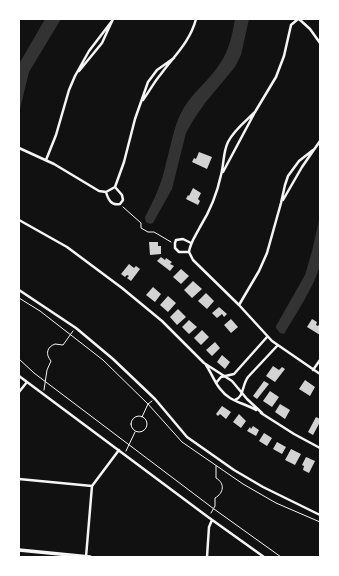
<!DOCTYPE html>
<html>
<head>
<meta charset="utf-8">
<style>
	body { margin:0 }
	#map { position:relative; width:339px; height:576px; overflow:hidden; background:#111; font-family:"Archivo Narrow",sans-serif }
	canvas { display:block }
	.frame { position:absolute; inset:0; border:20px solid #fff; pointer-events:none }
</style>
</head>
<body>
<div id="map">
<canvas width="339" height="576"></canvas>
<div class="frame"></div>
</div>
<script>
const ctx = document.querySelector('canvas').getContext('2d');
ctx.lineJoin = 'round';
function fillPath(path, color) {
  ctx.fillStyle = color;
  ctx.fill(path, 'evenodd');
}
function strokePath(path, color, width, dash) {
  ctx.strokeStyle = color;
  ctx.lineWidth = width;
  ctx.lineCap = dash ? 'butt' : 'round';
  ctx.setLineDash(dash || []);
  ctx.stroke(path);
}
fillPath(new Path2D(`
	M45,19h16l-32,53 -10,41v-49z
	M235,19h14l-8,36 -6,12 -30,36 -11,16 -8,14 -14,56 -19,34 -3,1 -4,-2 -1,-5c9,-17 17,-34 21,-54 5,-17 7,-34 15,-50 9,-19 27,-31 38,-48 10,-14 13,-29 16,-46z
	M320,216v50c-8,24 -23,46 -36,68l-4,-1 -4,-5v-2l29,-51 7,-24z`), '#333');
fillPath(new Path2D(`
	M199,152l13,5 -5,12 -15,-7 2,-4 2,1z
	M193,188l8,5 -3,6 2,2 -2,4 -12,-6 2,-4 1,1z
	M149,242h9v4h3v8l-11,1z
	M161,257l4,3 1,-2 6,4 -2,2 4,2 -4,5 -13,-10z
	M129,264l5,4 2,-2 4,3 -9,12 -4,-3 2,-2 -2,-1 -2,2 -4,-3z
	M181,269l8,7 -8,8 -8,-7z
	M193,281l9,8 -10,9 -8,-8z
	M153,287l8,7 -6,8 -9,-7z
	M206,293l8,8 -7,8 -9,-8z
	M168,296l8,7 -8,9 -8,-7z
	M219,307l8,7 -3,3 -2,-3 -5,4 -5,-5z
	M178,309l8,8 -9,8 -7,-8z
	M231,319l7,8 -7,6 -7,-8z
	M312,319l5,3 -1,3 2,1 2,-3v12l-13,-8z
	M189,320l8,7 -8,7 -7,-7z
	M202,330l7,7 -8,8 -7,-7z
	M215,342l5,6 -8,8 -6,-6z
	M222,355l8,7 -5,7 -8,-7z
	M273,366l6,4 3,-3 3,2 -10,13 -9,-6z
	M305,380l10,7 -5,9 -11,-7z
	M264,381l5,3 -12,15 -4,-3z
	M270,391l9,6 -7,10 -9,-6z
	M280,404l10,6 -5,9 -10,-7z
	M222,406l9,6 -5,7 -6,-5 -2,2 -2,-2z
	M239,414l7,7 -5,7 -8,-6z
	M316,417l4,2v3l-7,13 -5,-3z
	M253,426l6,4 -3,6 -9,-5 3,-4 1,2z
	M264,433l8,5 -5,8 -8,-5z
	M277,442l9,5 -4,7 -9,-5z
	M291,449l10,5 -6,11 -10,-5z
	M306,457l9,4 -6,12 -6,-3 1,-4 -2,-1z`), '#d3d3d3');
strokePath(new Path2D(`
	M123,207l18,16v5l7,4h6l17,10
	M19,298l21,13 63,49 45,44 34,38 61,42 33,19 44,19
	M19,359l15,14 180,136 67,48
	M44,390l3,-20 4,-9c-6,-7 -4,-14 4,-17l8,1 10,-14
	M131 424a8 8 0 1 1 16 0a8 8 0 1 1-16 0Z
	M142,417l6,-13 4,-3
	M126,451l9,-19
	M211,513l4,-7v-8c9,-5 10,-15 1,-20v-12`), '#f5f5f5', 1);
strokePath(new Path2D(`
	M299,19l11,10 10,14
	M79,71l23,-28 11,-24
	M143,100c6,-8 11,-18 18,-26 13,-18 29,-32 35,-55
	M255,112c-9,9 -21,18 -27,30 -5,10 -4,22 -7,33 -4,19 -11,36 -21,52 -4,8 -10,16 -11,25l4,8 46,45 33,36 48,33
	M19,148l35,16 45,27 7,1 9,-5 9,-25 11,-43 13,-37 9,-12 17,-12
	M46,160l10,-25 13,-45 6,-14 14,-25 23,-30
	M223,172l32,-60 21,-35 8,-21 7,-31 7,-6
	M106,192c2,7 5,14 14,12l3,-4 -1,-5 -7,-8
	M283,200l19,-33 18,-26
	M19,220l48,27 55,41 40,33 42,42 28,18 15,18 15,14
	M189,252h-10l-4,-4v-5l1,-3 7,-1 8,4
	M19,290l57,38 37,31 42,40 32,38 47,33 29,17 57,28
	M239,305l20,-34 8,-18 14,-50 4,-18 3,-9 11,-15 14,-11
	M206,365c8,12 11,25 24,33 8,5 18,7 26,12
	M313,370l7,-10
	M19,376l189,141 56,40
	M216,383l5,-6 13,-3 33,-37
	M19,392l8,-10
	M235,400c9,-3 7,-15 13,-23l29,-31
	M261,413l33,21 26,14
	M19,479l73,7
	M86,557l6,-71 27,-36
	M207,557l2,-30 3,-7`), '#f5f5f5', 2.5);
strokePath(new Path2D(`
	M19,550l71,7`), '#f5f5f5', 3.5);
</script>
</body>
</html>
